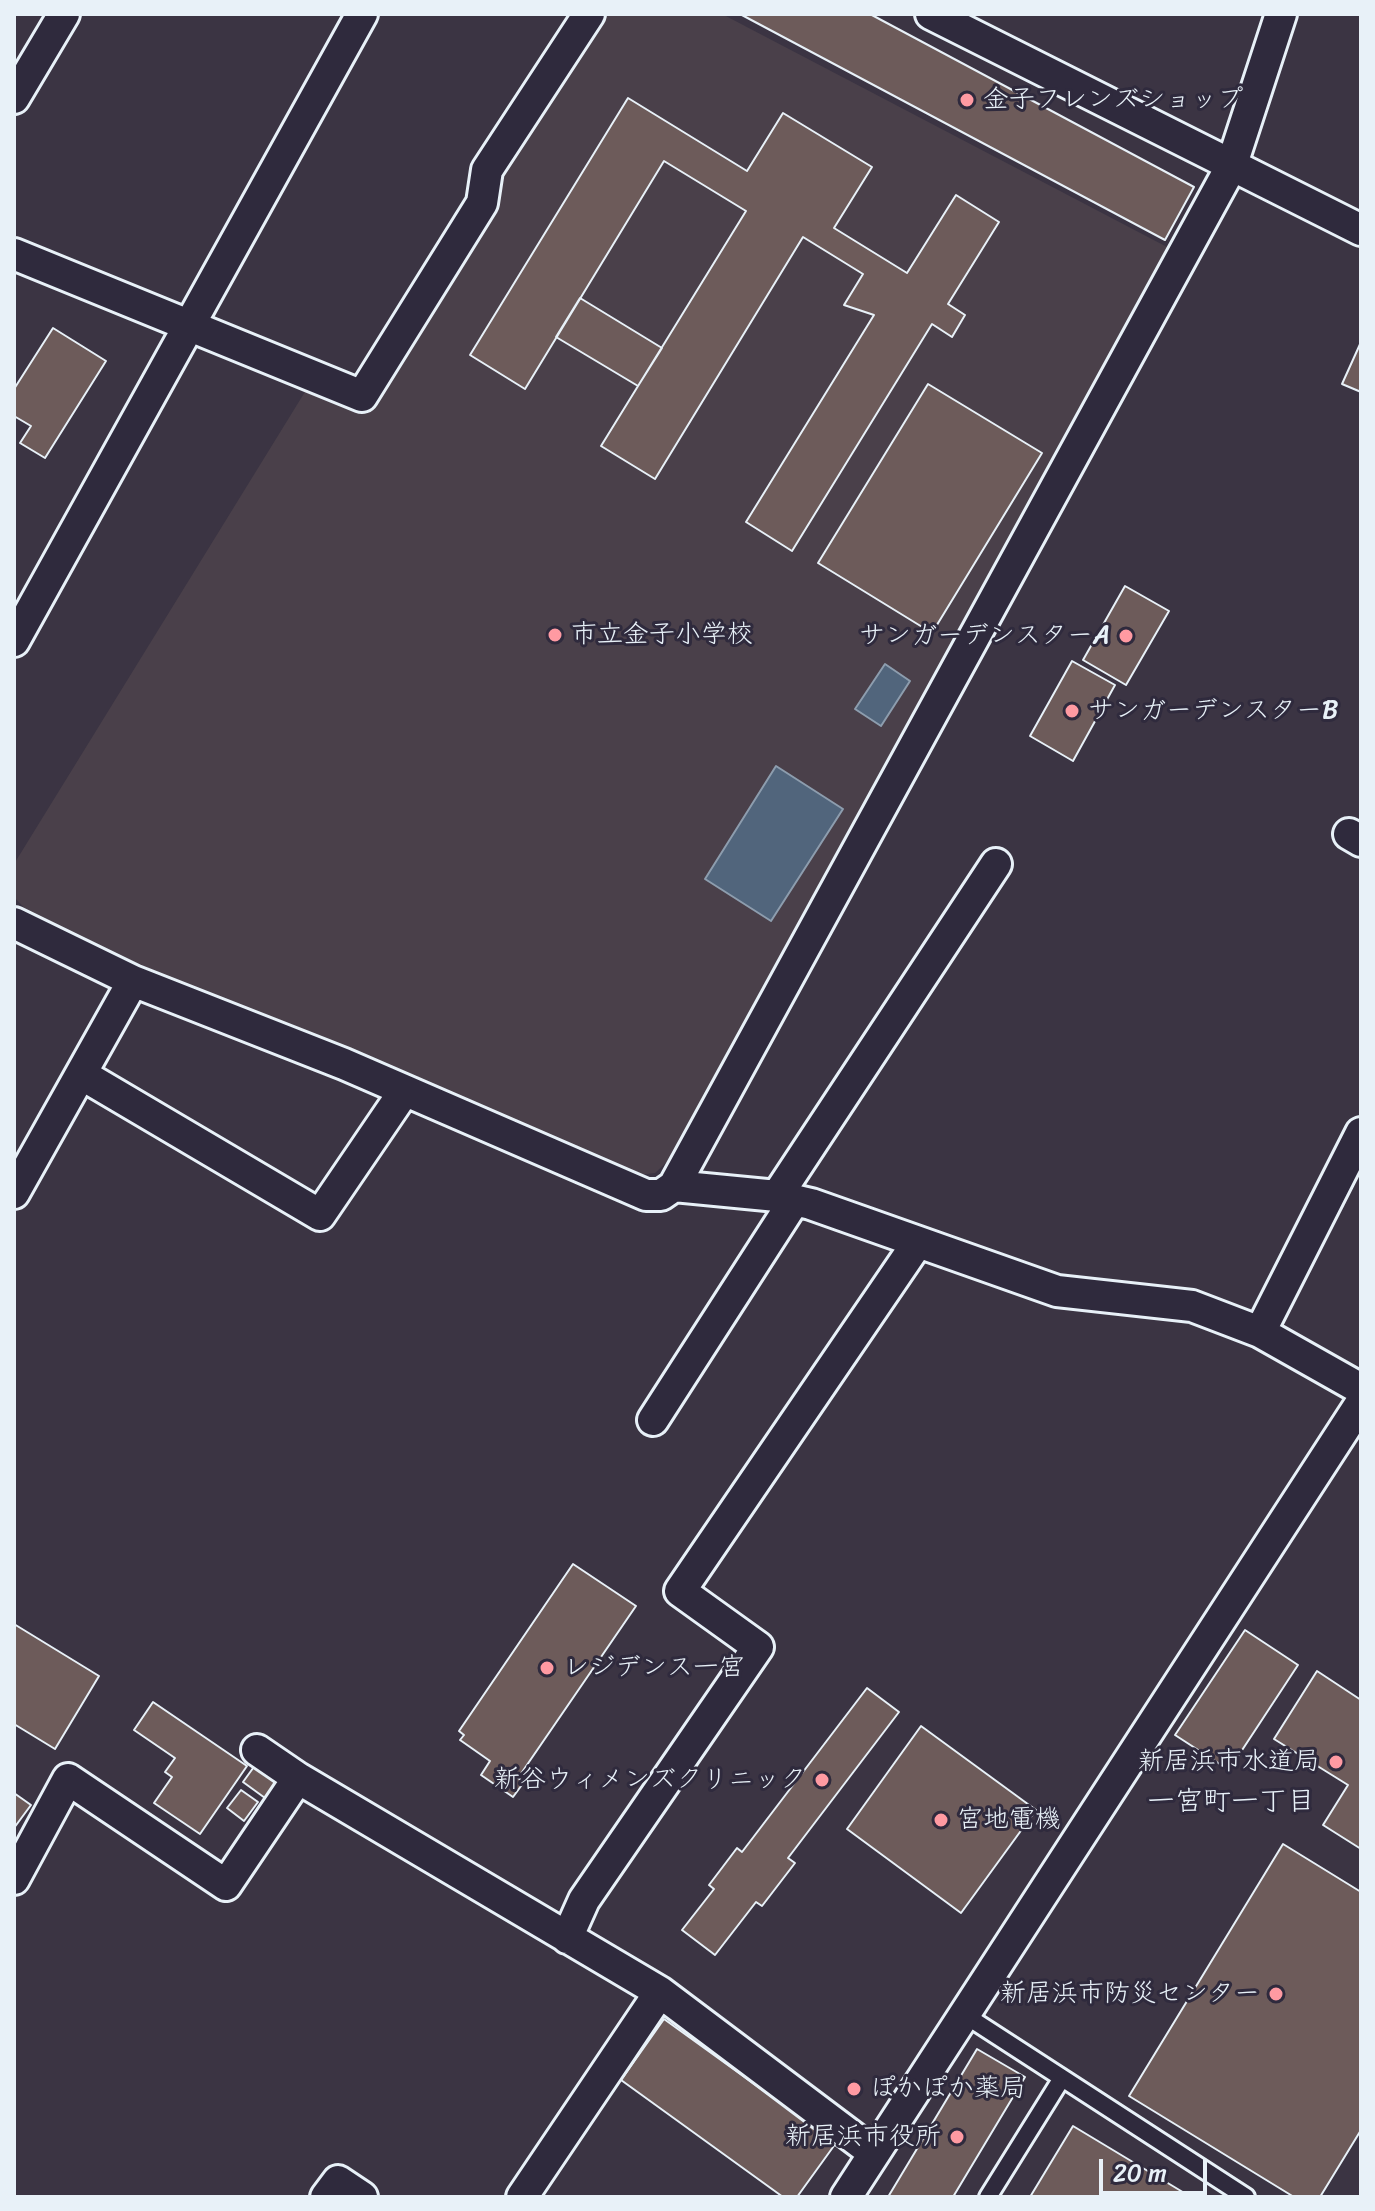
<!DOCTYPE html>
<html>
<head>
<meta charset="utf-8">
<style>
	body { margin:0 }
	#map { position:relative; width:1375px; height:2211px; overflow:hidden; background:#3b3443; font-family:Sriracha,sans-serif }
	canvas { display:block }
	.frame { position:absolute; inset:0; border:16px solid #e8f1f8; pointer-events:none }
	.scale { position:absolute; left:1099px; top:2159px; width:108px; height:36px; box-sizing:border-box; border:4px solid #e8f1f8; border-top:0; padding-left:10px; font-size:24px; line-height:28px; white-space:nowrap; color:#e8f1f8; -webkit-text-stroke:6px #2f2a3d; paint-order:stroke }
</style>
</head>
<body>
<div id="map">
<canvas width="1375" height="2211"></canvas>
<div class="frame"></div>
<div class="scale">20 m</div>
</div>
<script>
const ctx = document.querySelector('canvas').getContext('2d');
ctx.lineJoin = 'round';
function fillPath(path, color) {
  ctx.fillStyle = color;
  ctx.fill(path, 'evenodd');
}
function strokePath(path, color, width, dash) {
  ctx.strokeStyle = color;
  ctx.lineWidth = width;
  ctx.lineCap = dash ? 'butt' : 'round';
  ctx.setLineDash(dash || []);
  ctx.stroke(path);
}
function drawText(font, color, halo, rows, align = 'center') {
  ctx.font = font + ' Sriracha,"Klee One",sans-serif';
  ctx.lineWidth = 6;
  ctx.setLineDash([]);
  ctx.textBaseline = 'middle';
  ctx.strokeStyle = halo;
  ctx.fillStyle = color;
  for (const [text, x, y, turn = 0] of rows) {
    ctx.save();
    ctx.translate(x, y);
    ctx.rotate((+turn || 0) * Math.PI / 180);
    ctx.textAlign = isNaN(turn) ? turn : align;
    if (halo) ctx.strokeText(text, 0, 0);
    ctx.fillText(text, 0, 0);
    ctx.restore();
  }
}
fillPath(new Path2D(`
	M596,14h126l445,233 -499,914 -13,12 -17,2 -601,-254 -23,-24v-33l294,-477 55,18 130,-234z`), '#4a404a');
const water = new Path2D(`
	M885,664l25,17 -29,45 -26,-17z
	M776,766l67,43 -72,112 -66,-42z`);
fillPath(water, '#51657c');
strokePath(water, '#8d9dae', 2);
const building = new Path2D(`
	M740,14h130l324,173 -29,53z
	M628,98l119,73 36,-58 89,54 -38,61 73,45 49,-78 43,27 -51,82 17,11 -13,22 -20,-13 -140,227 -46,-29 128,-207 -30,-10 19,-31 -60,-37 -148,242 -54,-33 145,-235 -82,-50 -139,228 -55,-34z
	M580,298l82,50 -24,38 -82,-49z
	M53,328l53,33 -61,97 -25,-15 11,-17 -17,-10v-27z
	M1361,342v50l-19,-8z
	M928,384l114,69 -110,180 -114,-70z
	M1125,586l44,25 -43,74 -43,-25z
	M1072,661l43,24 -42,76 -43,-25z
	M573,1564l63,42 -118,172 6,4 -11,15 -32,-22 9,-14 -30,-21 4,-5 -5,-4z
	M14,1624l85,52 -44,73 -41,-25z
	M1245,1630l53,35 -69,105 -54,-35z
	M1317,1671l44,29v149l-38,-24 25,-40 -74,-46z
	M867,1688l32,24 -111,146 7,5 -33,43 -6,-4 -41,53 -33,-25 32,-41 -5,-4 28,-37 5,4z
	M153,1702l94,64 -47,68 -46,-31 18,-26 -7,-5 10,-14 -41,-28z
	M921,1726l115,84 -75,103 -114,-84z
	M256,1764l22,16 -13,18 -22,-16z
	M241,1790l17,12 -14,19 -17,-13z
	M14,1793l17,12 -17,23z
	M1283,1844l78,48v238l-41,67h-26l-165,-101z
	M664,2019l172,124 -39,54h-14l-162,-117z
	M977,2049l48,28 -72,120h-65z
	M1073,2126l118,71h-161z`);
fillPath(building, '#6d5b5a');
strokePath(building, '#e8f1f8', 2);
const service = new Path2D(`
	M965,2015l281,182
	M988,2197l74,-119`);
const minor = new Path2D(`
	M931,14l430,216
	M14,98l50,-84
	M14,254l348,142 120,-193 5,-33 102,-156
	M14,641l348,-627
	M1349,834l12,7
	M14,923l119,58 211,83 302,131h15l13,-9 557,-1019 50,-153
	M81,1074l239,141 83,-122
	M674,1186l103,10 34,8 246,87 135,15 68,26 101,57
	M14,1193l119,-212
	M777,1196l219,-332
	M1260,1332l101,-199
	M653,1420l141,-219
	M257,1750l41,28
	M14,1879l54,-100 158,106 72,-107 362,214 214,161
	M567,1938l17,-38 174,-253 -78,-56 238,-349
	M326,2197l12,-16 24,16
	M522,2197l138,-205
	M846,2197l515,-794`);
strokePath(service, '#e8f1f8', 22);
strokePath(minor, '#e8f1f8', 36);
strokePath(service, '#2f2a3d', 16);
strokePath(minor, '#2f2a3d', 30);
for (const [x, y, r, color] of [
	[967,100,8,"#ff9aa2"],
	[555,635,8,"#ff9aa2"],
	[1126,636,8,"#ff9aa2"],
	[1072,711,8,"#ff9aa2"],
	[547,1668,8,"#ff9aa2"],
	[1336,1762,8,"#ff9aa2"],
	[822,1780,8,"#ff9aa2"],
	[941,1820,8,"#ff9aa2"],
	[1276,1994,8,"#ff9aa2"],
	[854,2089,8,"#ff9aa2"],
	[957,2137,8,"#ff9aa2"]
]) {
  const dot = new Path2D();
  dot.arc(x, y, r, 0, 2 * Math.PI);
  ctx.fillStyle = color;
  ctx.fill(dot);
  strokePath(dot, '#2f2a3d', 3);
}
drawText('26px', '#e8f1f8', '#2f2a3d', [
	["金子フレンズショップ",983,100],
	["市立金子小学校",571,635],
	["サンガーデンスターA",1110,636,"right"],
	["サンガーデンスターB",1088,711],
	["レジデンス一宮",563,1668],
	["新居浜市水道局",1320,1762,"right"],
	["新谷ウィメンズクリニック",806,1780,"right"],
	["宮地電機",957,1820],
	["新居浜市防災センター",1260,1994,"right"],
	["ぽかぽか薬局",870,2089],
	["新居浜市役所",941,2137,"right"]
], 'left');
drawText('28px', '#e8f1f8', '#2f2a3d', [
	["一宮町一丁目",1231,1803]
]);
</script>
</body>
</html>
